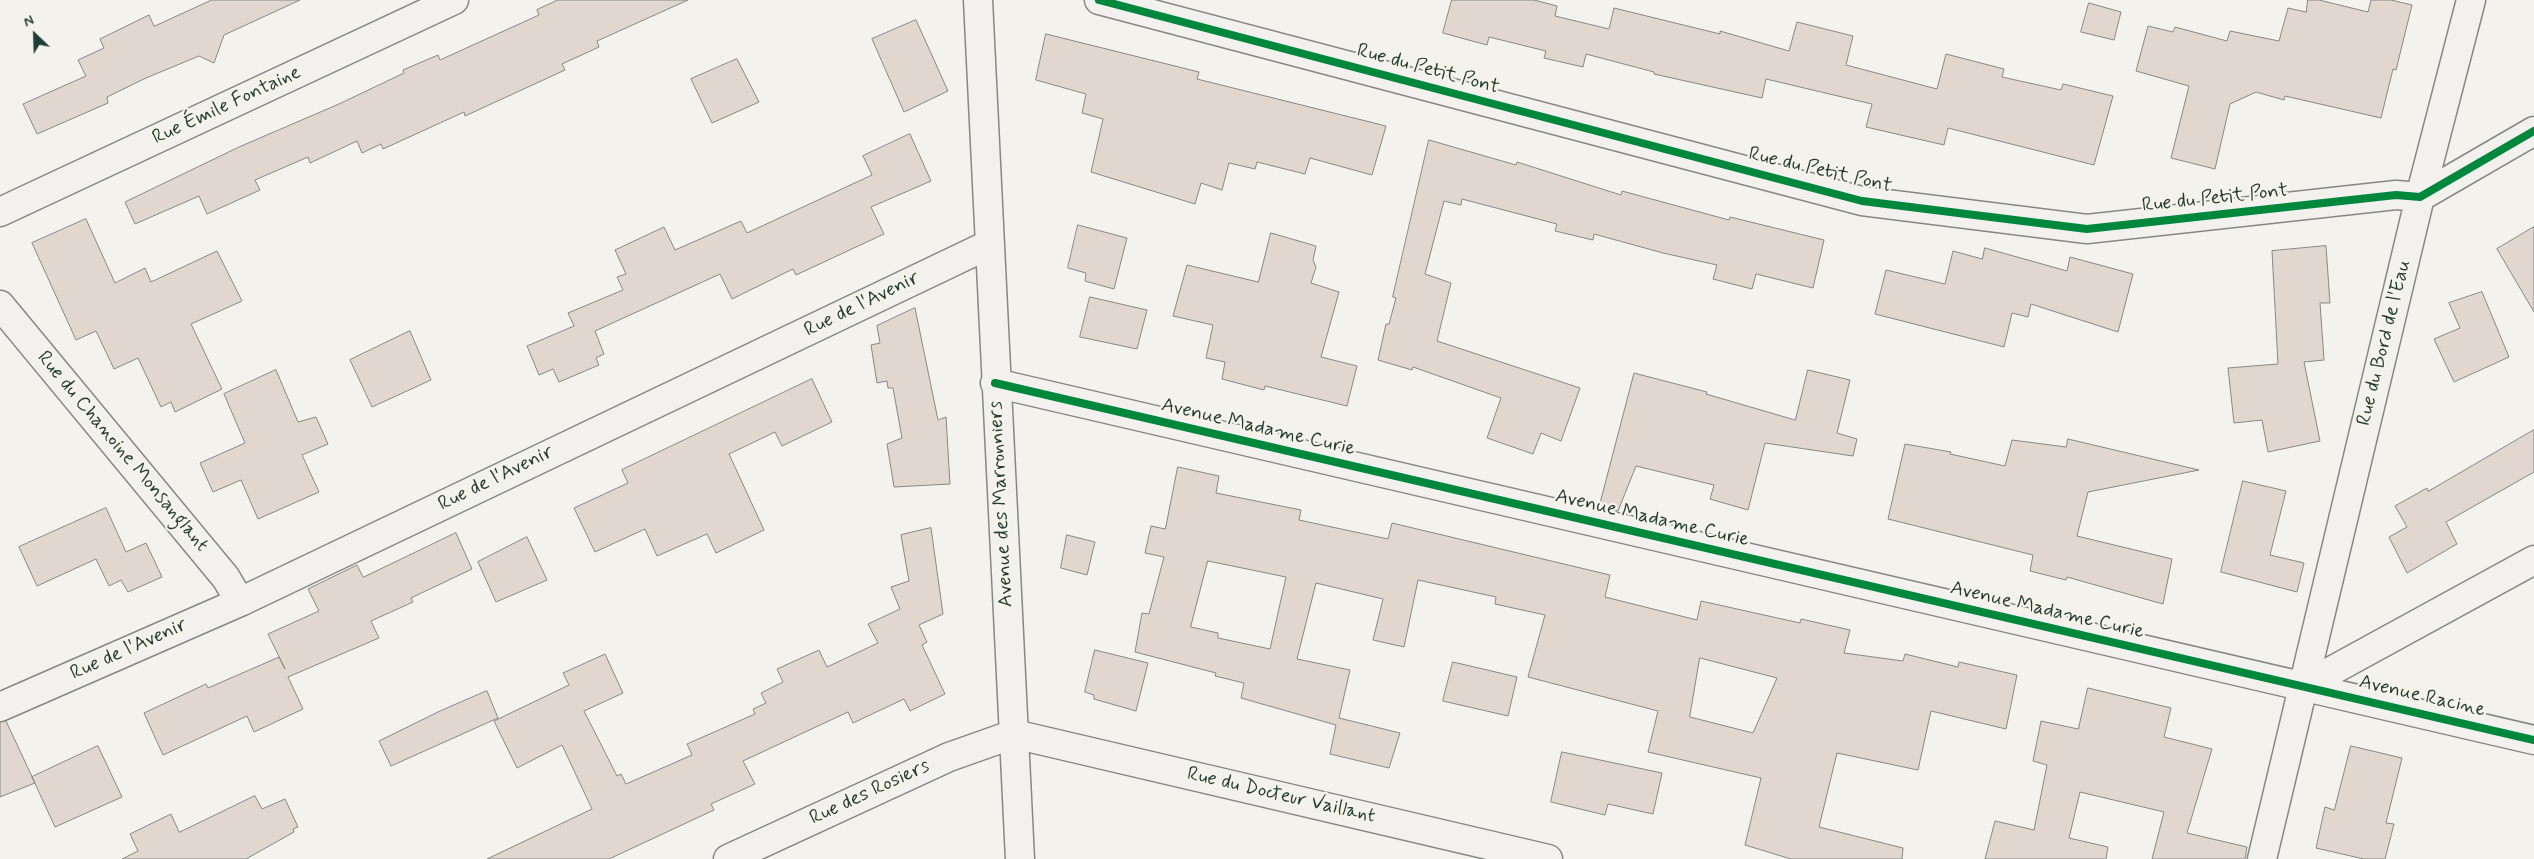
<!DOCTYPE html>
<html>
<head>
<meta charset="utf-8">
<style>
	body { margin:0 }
	#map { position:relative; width:2534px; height:859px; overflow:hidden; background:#f4f2ec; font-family:Mynerve,sans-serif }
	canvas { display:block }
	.north { position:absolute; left:10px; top:10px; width:50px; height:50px; -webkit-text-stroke:4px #f7f3e8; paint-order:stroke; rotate:336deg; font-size:14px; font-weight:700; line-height:20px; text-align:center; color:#1f3d34 }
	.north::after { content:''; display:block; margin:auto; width:18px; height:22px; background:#1f3d34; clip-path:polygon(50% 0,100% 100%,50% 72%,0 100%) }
</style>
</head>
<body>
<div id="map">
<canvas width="2534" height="859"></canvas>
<div class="north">N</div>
</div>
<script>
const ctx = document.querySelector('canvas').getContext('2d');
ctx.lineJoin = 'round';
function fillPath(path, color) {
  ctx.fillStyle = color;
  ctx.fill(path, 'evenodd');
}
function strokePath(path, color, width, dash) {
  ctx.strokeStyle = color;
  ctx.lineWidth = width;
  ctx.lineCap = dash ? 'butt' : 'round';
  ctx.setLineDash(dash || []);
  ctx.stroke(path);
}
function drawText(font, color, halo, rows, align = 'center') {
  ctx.font = font + ' Mynerve,sans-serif';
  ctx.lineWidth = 4.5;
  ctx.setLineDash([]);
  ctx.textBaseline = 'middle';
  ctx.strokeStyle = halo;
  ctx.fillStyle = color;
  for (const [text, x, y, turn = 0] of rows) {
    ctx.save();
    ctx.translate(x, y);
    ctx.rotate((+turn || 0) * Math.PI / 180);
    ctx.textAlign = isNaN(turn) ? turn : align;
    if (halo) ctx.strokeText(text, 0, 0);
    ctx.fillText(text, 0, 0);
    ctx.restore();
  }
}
const building = new Path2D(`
	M212,0h88l-76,35 -10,28 -15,-7 -53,22 -39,19 1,6 -71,31 -14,-30 63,-28 -8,-16 26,-12 -4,-9 49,-24 5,11z
	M558,0h130l-91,41 2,6 -37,17 3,6 -100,46 -1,-4 -81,37 -2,-5 -19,9 -5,-12 -47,22 -2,-6 -53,23 5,10 -53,24 -8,-18 -64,28 -10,-22 114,-55 100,-43 65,-31 -1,-3 35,-15 2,5 99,-45 -2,-5z
	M1452,0h82l23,6 -2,10 54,13 5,-21 106,26v-3l69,20 8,-29 56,14 -7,29 91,24 9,-35 58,15 -2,8 59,13 2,-6 50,12 -19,69 -146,-37 -4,17 -78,-18 6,-23 -106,-25 -4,19 -108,-24v-2l-68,-18 -3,13 -39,-9 2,-7 -57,-14 -2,8 -44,-12z
	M2308,0h11l49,12 3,-12h20l21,5 -16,65 -3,-1 -12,49 -96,-22 -1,4 -28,-8 -26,12 -15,65 -44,-11 18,-72 -53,-15 12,-45 25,6 2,-5 52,14 3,-10 49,10 9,-33 18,4z
	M2089,3l32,9 -7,28 -33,-8z
	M916,20l32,71 -44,21 -32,-73z
	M1046,34l153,38 -2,7 189,47 -14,49 -62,-17 -5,16 -48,-12 -2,7 -26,-6 -7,27 -21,-7 -6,21 -104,-32 12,-53 -21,-6 4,-19 -50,-14z
	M737,59l22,43 -47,21 -21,-44z
	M910,134l21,47 -60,26 13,27 -88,41 -3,-6 -61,30 -12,-25 -125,57 9,23 -8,4 3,7 -40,17 -6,-13 -14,6 -12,-29 47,-20 -6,-13 55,-23 -6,-13 9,-3 -11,-24 49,-23 11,23 66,-29 6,12 125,-58 -9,-19z
	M1429,140l87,25 1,-3 104,33 1,-4 107,29 1,-3 94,23 -11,48 -57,-14 -4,15 -39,-10 4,-14 -54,-12 -69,-19 -1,6 -38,-9 2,-7 -95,-25 -1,6 -17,-4 -19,73 26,9 -14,58 143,47 -19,53 -20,-8 -8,21 -46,-16 14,-40 -88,-31 -1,3 -34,-10 8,-36h3l7,-26 -3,-1z
	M86,219l29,64 30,-15 6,14 66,-31 25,50 -51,23 31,65 -47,23 -4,-10 -10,5 -23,-49 -24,11 -18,-38 -20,9 -44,-97z
	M1078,225l49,13 -13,51 -29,-8 1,-8 -18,-5z
	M2534,227v85l-37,-63z
	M1271,233l45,13 -3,14 3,7 -5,16 28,9 -18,65 36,9 -10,40 -82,-20 -1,4 -42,-11 3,-17 -19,-4 7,-33 -40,-9 14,-51 71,17z
	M2326,246l4,57h-10l4,57 -20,2 16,79 -52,11 -6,-32 -28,3 -6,-55 50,-4 -6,-113z
	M1985,248l82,23 3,-14 63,17 -15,58 -87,-28 -3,13 -16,-4 -8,34 -129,-33 11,-44 59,14 8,-33 29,8z
	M2482,292l27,65 -55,25 -20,-43 26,-11 -11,-25z
	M1090,297l57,13 -10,39 -57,-12z
	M915,308l23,112 8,-3 4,67 -56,3 -7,-43 15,-6 -9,-50h-5l-1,-7 -10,2 -6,-38 9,-2 -3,-17z
	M410,331l21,49 -59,27 -22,-47z
	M276,370l22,52 18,-5 12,27 -26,11 17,37 -61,27 -17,-39 -28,12 -13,-29 45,-20 -21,-49z
	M1808,370l42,10 -13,53 20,6 -4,17 -88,-13 -17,67 -38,-11 4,-14 -78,-19 -18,45 -19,-4 35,-134 73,19 -1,2 89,26z
	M812,379l20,43 -50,24 -7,-14 -46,22 35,76 -48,23 -9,-19 -50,22 -12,-27 -50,23 -21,-44 54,-25 -6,-13z
	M2534,430v42l-88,50 11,22 -50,29 -18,-36 18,-10 -12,-21 32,-18 1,3z
	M2068,439l131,31 -111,22 -11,44 95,23 -9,45 -96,-27 -1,3 -36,-9 3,-16 -145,-36 17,-75 46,8 -1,2 55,12 7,-26 54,7z
	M1178,467l41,9 -3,17 85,17 -2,10 89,19 4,-16 218,52 -5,22 92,23 4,-19 99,22 1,-4 49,11 -6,23 59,8 2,-7 53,13 1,-5 58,13 -11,54 -75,-18 -13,59 -81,-17 -18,74 84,21 -1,11h-111l-46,-14 16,-67 -113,-26 10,-41 -130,-34 17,-62 -50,-11 1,-7 -78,-17 -14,67 -31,-7 10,-41 -67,-16 -19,76 53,11 -11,48 61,15 -11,35 -59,-14 6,-29 -95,-27 3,-15 -29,-7 1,-3 -81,-21 7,-39 7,1 15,-57 -19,-4 6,-27 14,3zM1208,561l78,16 -16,72 -52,-11v-5l-27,-6zM1700,658l77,20 -24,55 -63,-16z
	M2243,481l43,10 -16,64 34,8 -7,29 -76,-20z
	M106,508l20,44 20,-9 16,34 -34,15 -7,-12 -12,6 -13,-27 -59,27 -18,-39z
	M931,528l12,86 -24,11 8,17 -5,3 23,49 -35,17 -6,-12 -51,24 -5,-11 -105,49 12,23 -44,20 3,6 -105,49h-122l105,-50 -30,-64 -45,23 -23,-47 75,-36 -6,-12 42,-19 18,39 -39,18 33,65 4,-2 5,10 66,-29 -5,-11 68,-30 -2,-5 13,-6 -5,-10 22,-11 -6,-13 42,-19 8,17 51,-24 -10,-19 32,-15 -9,-22 18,-6 -8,-46z
	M456,533l16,36 -61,29 2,4 -42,19 8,17 -91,39 15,32 -49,23 -7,-16 -84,39 -19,-42 62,-29 2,4 71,-31 6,12 -17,-35 51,-23 -11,-22 49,-24 6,12z
	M1067,535l28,7 -8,33 -26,-7z
	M527,537l20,43 -51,22 -18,-40z
	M1095,650l53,13 -12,48 -42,-12v-4l-9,-3z
	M1453,662l64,15 -9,39 -65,-15z
	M2088,688l83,20 -7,29 48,12 -25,84 60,14 -2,12h-93l12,-47 -84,-20 -11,46 39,9 -2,12h-121l10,-38 39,9 13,-65 -14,-4 8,-40 37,8z
	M487,691l11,27 -107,48 -12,-25 61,-30z
	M6,721l29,62 -35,14v-75z
	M98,746l24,51 -67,30 -23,-50z
	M2351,746l51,12 -16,65 8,1 -9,35h-21l-48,-11 9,-41 9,3z
	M1562,752l100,21 -9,41 -45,-10 -3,11 -54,-13z
	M255,796l7,13 23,-10 13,28 -5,2 1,3 -48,27h-124l16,-8 -8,-17 41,-20 8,18z`);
fillPath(building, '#e2d7cf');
strokePath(building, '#848985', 1);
const minor = new Path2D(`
	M978,0l42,859
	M1099,0l763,201 225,28 309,-34 24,2 114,-66
	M0,212l454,-212
	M0,305l226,273 14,24
	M995,383l1539,357
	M2302,687l232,-127
	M0,707l240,-105 750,-358
	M728,859l221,-102 65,-23 534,125
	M2262,859l158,-662 51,-197`);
strokePath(minor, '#848985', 31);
strokePath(minor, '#f2f1ed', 28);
strokePath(new Path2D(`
	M1099,0l763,201 225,28 309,-34 24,2 114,-66
	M995,383l1539,357`), '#00873e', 8);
drawText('20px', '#1f3d34', '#f7f3e8', [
	["Rue du Petit Pont",1428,70,15],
	["Rue Émile Fontaine",227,106,-25],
	["Rue du Petit Pont",1820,171,13],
	["Rue du Petit Pont",2215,199,-6],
	["Rue de l'Avenir",862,305,-26],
	["Rue du Bord de l'Eau",2385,343,-76],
	["Avenue Madame Curie",1258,428,13],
	["Rue du Chanoine Monsanglant",122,452,50],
	["Rue de l'Avenir",496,479,-26],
	["Avenue des Marronniers",1002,504,-93],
	["Avenue Madame Curie",1652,519,13],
	["Avenue Madame Curie",2047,611,13],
	["Rue de l'Avenir",129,650,-24],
	["Avenue Racine",2422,697,13],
	["Rue des Rosiers",870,793,-25],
	["Rue du Docteur Vaillant",1281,796,13]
]);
</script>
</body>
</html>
